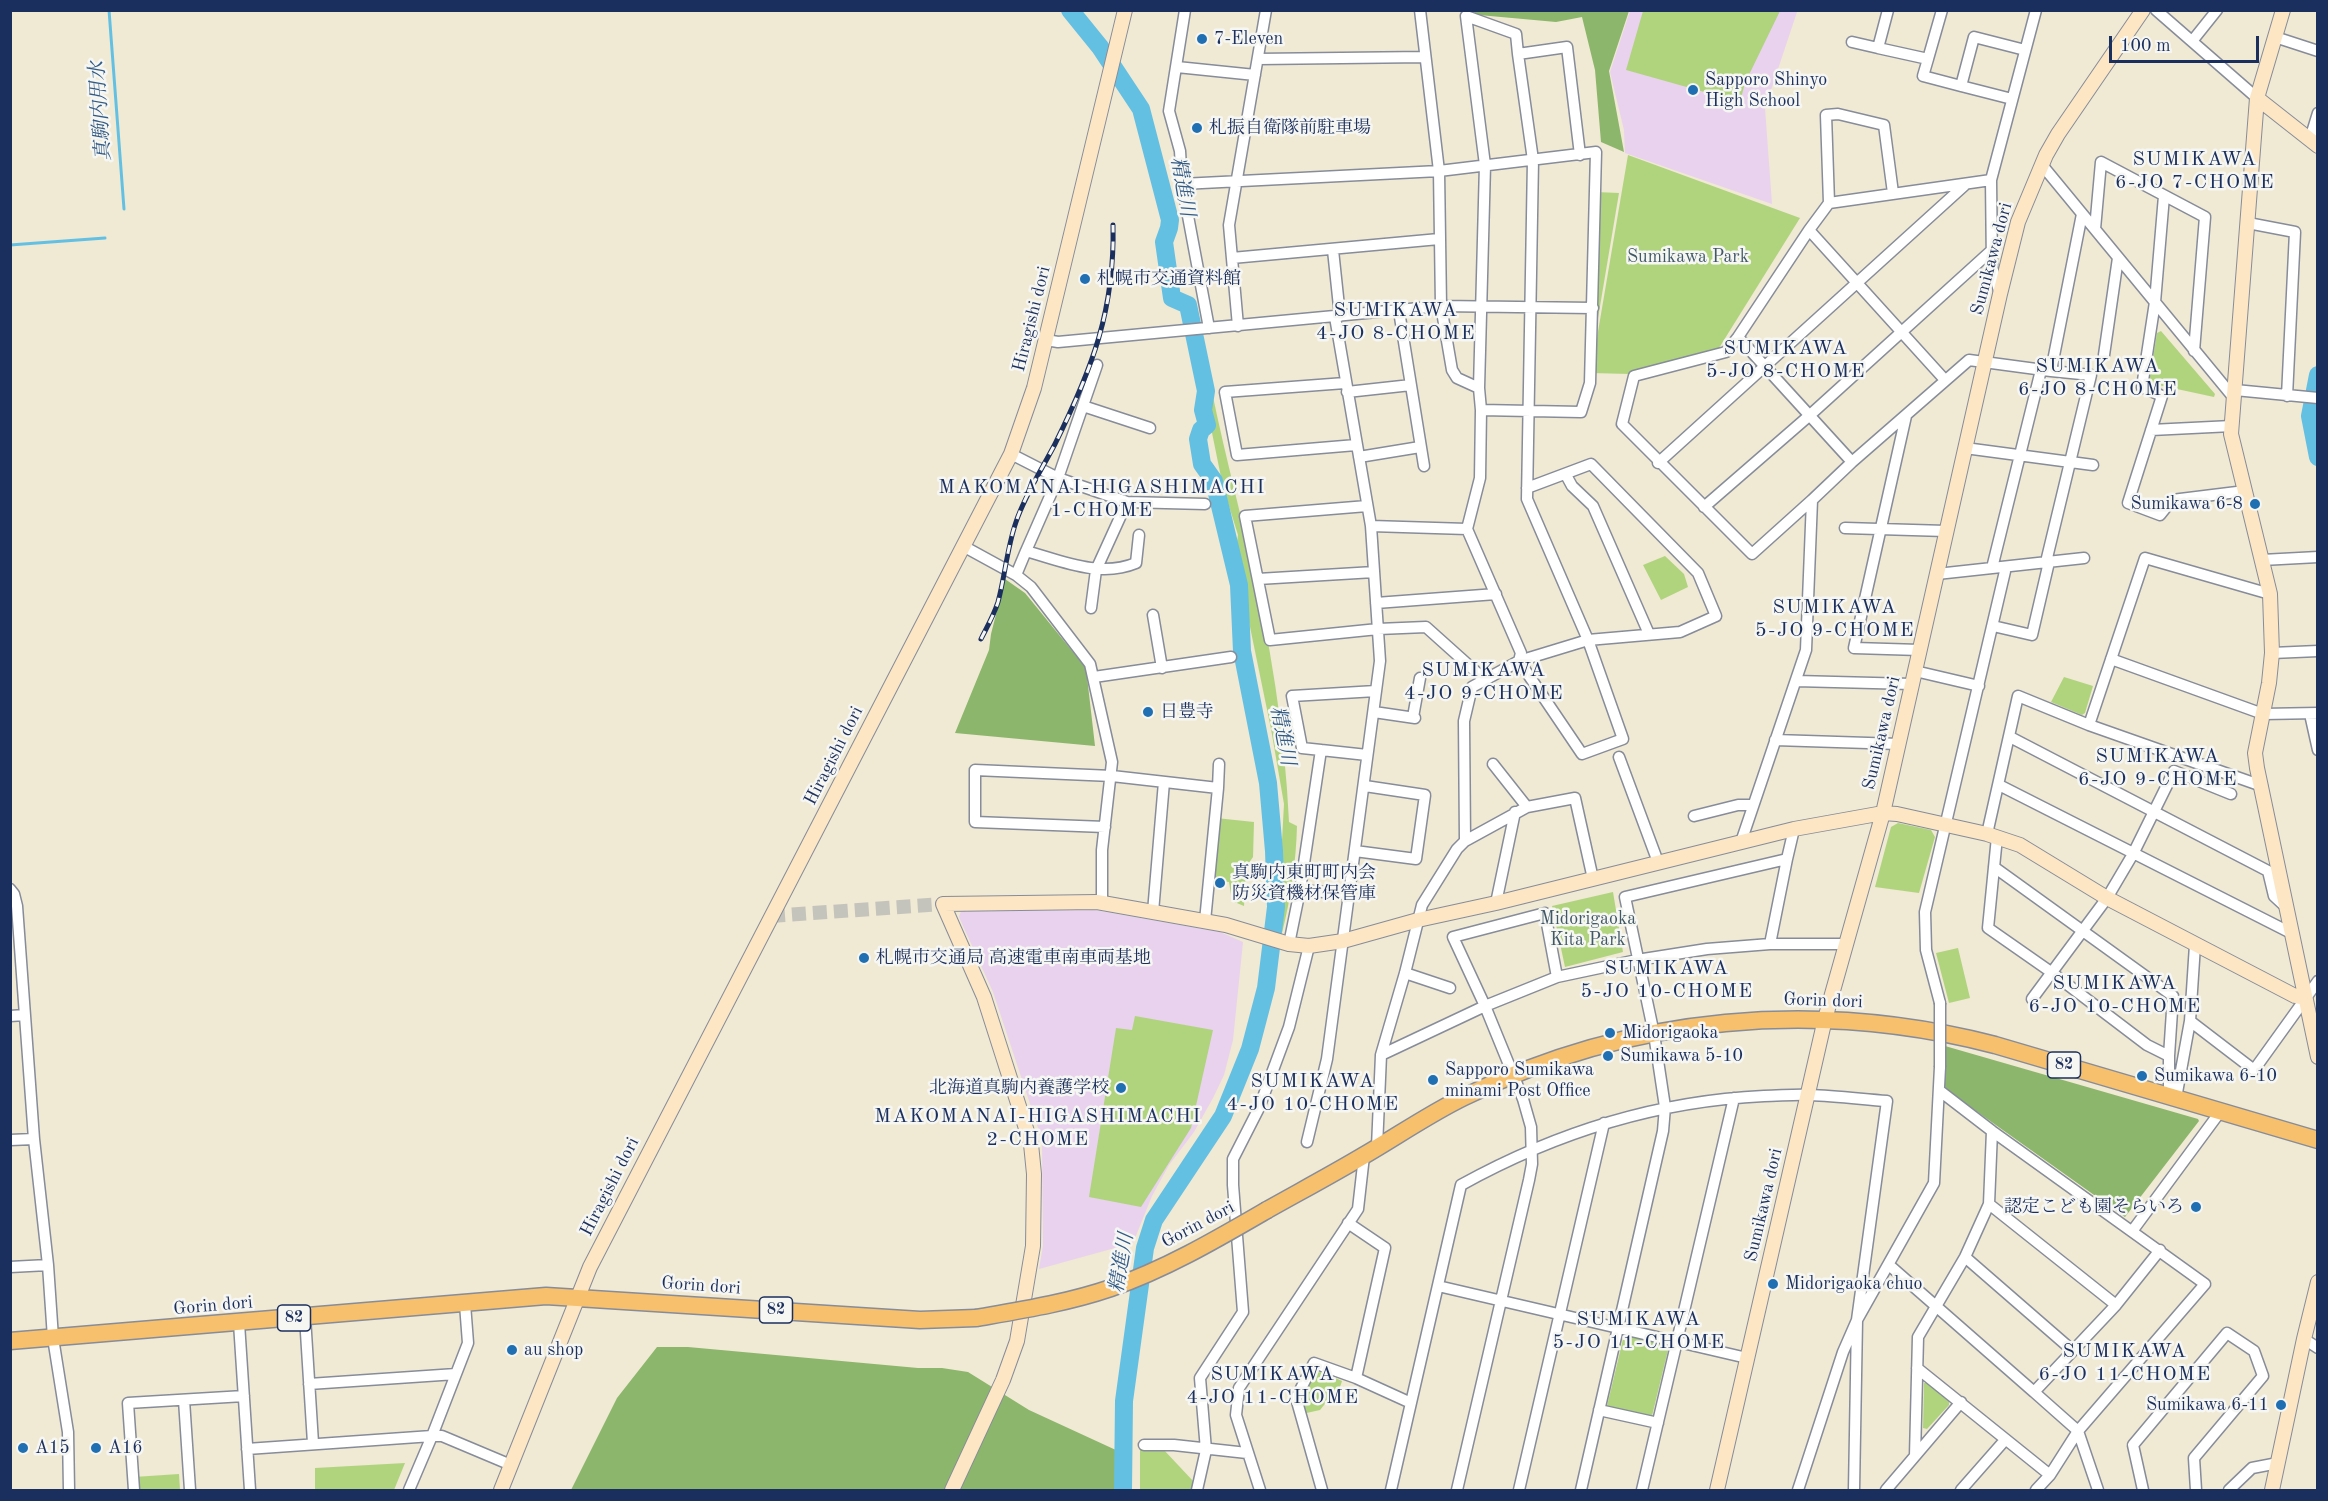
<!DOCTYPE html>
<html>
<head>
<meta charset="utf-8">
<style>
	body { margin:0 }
	#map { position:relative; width:2328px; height:1501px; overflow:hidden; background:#f0e9d4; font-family:"Old Standard TT",serif }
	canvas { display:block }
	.frame { position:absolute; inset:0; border:12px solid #1b2f5e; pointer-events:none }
	.scale { position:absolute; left:2109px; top:36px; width:150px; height:27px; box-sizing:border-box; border:3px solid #1b2f5e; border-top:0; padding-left:8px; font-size:18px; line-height:21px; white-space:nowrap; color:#1b2f5e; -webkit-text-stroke:4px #f6f6f2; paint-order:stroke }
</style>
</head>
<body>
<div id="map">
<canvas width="2328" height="1501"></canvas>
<div class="frame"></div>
<div class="scale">100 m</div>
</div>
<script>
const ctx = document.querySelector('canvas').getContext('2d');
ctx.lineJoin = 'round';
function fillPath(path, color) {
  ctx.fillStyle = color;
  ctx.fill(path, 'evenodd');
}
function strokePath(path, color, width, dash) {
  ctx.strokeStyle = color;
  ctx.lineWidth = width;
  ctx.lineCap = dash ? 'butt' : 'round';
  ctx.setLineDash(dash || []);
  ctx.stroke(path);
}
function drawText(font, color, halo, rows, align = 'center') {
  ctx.font = font + ' "Old Standard TT","Noto Serif JP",serif';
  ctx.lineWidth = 5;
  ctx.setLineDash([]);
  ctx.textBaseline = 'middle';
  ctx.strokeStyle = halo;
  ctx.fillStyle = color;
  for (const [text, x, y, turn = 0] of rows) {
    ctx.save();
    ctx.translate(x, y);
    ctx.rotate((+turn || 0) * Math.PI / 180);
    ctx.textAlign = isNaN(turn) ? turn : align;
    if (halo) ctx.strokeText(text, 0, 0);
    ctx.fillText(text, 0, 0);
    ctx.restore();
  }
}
fillPath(new Path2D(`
	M1630,11h176l-9,1 -32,96 7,96 -147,-51 -1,-23 -14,-58z
	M1095,910l125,22 23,10 -10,98 -9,35 -11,23 -19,34 -25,33 -17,31 -19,47 -94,26 4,-23 -1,-106 -49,-148 -34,-75 2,-6z`), '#e9d2ed');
fillPath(new Path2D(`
	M1643,11v-1l137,1 -35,72 -5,19 -114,-32z
	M1628,155l172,63 -81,130 -89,26 -39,-1z
	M1596,192l23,1 -22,131h-6z
	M2161,331l54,63 -1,3 -65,-14 8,-50z
	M1201,333c12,74 31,145 48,218 21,89 36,181 40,271l8,4c-1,36 -6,71 -15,107l-5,-2 7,-127 -13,-75 -36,-175 3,-19 -15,-48 -31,-153z
	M1665,556l19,18 4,13 -27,13 -18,-35z
	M2064,677l29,9 -8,27 -3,2 -31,-13z
	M1216,818l38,4 -1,35 -7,10 -2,39 -12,-5 -3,-19 -20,-2z
	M1898,823l33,7 4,7 -16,56 -44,-6 16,-60z
	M1613,892l10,60 -58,15 -13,-61z
	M1958,948l12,50 -21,5 -13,-50z
	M1135,1016l78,14 -22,98 -50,79 -52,-10 27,-169 16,2z
	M1624,1335l45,11 -17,70 -45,-10z
	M1322,1372l20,9 -7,21 -7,-2 -8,10 -18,4 -3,-15 13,-26z
	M1924,1383h3l22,17v5l-22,24 -4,-1z
	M1163,1449l31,33 -2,8h-52v-40z
	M405,1463l-11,27h-79v-22z
	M179,1474l1,16h-45l-1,-13z`), '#b0d47d');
fillPath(new Path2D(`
	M1471,11h158l-20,60 15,81 -23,-10 -6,-72 -13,-53 -26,5 -77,-7z
	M1005,579l20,14 61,75 9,78 -140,-13 34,-83 2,-16z
	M1945,1046l253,73 1,2 -74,96 -177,-126 -4,-6z
	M657,1347h31l230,21h24l26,4 61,38 89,41 2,39h-549l46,-92z`), '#8cb66c');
strokePath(new Path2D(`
	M109,10l15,199
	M10,245l95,-7`), '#64c0e2', 3);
strokePath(new Path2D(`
	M1070,10l30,37 41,62 29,111 -1,8 -5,14 8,56 16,7 18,86 -3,19 4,15 -6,5 -3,9 4,25 12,17 25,104 3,66 26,132 6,68 2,56 -10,81 -16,61 -27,67 -69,104 -9,28 -21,153 -1,89
	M2318,375l-8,41 8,41`), '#64c0e2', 18);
strokePath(new Path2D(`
	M771,916l172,-12`), '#c5c4bc', 14, [14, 7]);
const street = new Path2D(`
	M1420,10l19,161 2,135 11,64 5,8 22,10
	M1888,10l-10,38 50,11 -5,17 38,10
	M2156,10l101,88
	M2275,37l43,14
	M2193,40l24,-30
	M1852,42l26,6
	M1518,54l-2,-20 -50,-18 19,149 -6,223 2,22 -1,68 -13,51 54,124 -2,8 63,93 41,-15 -35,-99 -61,-141 6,-339 -15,-106 49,-7 13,108
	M1258,59l167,-2
	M1928,59l14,-49
	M1177,67l78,8
	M2012,99l-51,-13 13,-49 51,13
	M2310,139l8,-26
	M2042,165l192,233
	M1182,184l-2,-33 -11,-40 16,-101
	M2164,196l-9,106 -13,85 20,9 -34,107 32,12 12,-15 73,-9
	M1829,203l-3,-88 12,-1 46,11 9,68
	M2248,223l47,9 -8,164
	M2095,229l6,-67 104,55 -11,134
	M1809,230l136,150
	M1333,250l7,66
	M1232,258l207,-19
	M2000,294l-8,-27 -1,-87 45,-170
	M1399,311l25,155
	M1238,326l-9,-101 37,-215
	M1209,328l-27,-144 257,-13 157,-19 -6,231 -9,29 -100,-2
	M1738,337l114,125
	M1046,340l12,2 383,-36 152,2
	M2104,355l14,-97
	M1345,383l-120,9 12,63 119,-10
	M2235,390l83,8
	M1347,392l64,-7
	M1083,406l67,22
	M1906,416l-52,232 66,2
	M2151,430l81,-4
	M1965,448l128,17
	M1011,454l47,24 69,24 -31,68 -5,38
	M1359,457l61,-10
	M1658,463l308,-279
	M1566,475l6,11 21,20 56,128
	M1812,500l-60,54 -130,-130 12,-48 92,-24 12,-15 71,-107 20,-27 162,-23
	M1127,502l78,2
	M1367,506l-122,10 25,124 108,-11 48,-2 58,52
	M1704,507l106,-92 182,-165
	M1371,526l96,3
	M1845,528l101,3
	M963,546l53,29 15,12 59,77 22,98 -10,88v53
	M1026,551l32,-73 39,-113
	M2262,560l56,-3
	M2046,562l45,-187 -40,-4
	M1992,568l49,-198
	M1937,574l147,-16
	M1016,575l10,-24c36,10 74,27 110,12l3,-28
	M1258,579l116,-7
	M1376,603l120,-9
	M1153,615l9,53
	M1993,626l39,9 17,-73
	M2272,653l46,-2
	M2111,659l152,55 55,-1
	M1915,671l64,15
	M1094,677l137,-20
	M1796,681l116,3
	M1374,712l41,6
	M2310,714l8,36
	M1413,717l7,-39
	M2089,725l173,61
	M2010,737l258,134 6,25 13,12
	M1775,740l124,4
	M1321,750l46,5
	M1619,757l39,105
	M1493,764l34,43
	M1999,785l294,149
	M1218,788l1,-24
	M1694,816l44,-11h15
	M1105,827l-130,-5v-52l137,6 106,12 -13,133
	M1987,834l31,-138 71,29 56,-167 125,36
	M1997,837l-9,91 63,44 96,73 22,11v41
	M1465,841l-1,-120 8,-34 47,-26 69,-21 92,-8 36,-16 -18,-43 -107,-109 -64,24
	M1741,842l65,-192 6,-150 40,-38 117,-102 82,11 31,-157
	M1355,851l61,8 9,-64 -60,-9
	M1787,859l7,-30
	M1994,867l179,129 -4,60
	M10,889l4,5 3,12 17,233 14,126 5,73 15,94 1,58
	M1300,890l48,4
	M1496,903l19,-91
	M1153,912l11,-130
	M1289,944l11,-54 21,-140 -19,-2 -10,-52 84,-5
	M1405,973l45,15
	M2032,999l75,-101 26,-44 41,-83 57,23
	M1940,1003l-14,-53 -1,-38 81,-345
	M10,1016l15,-1
	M2190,1021l64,49 64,-89
	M1381,1055l104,-49 72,-29 80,-17 70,-11 63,-5h76
	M1940,1091l52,40 213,153 -127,147 -28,44 -14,15
	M2176,1098l14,-77 5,-76
	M10,1140l24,-1
	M1307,1142l20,-83 53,-398 -9,-135 -36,-209
	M1377,1147l4,-92 24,-82 17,-68 35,-56 8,-8 62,-34 48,-9 18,81
	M1989,1204l127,101 -82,87 44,39 20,59
	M1348,1223l37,25 -29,130
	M2133,1230l87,-118
	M1965,1257l107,93
	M1889,1265l145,127
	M10,1267l38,-2
	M1438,1286l309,72
	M2116,1305l44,-55
	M305,1317l8,126
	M239,1323l11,167
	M2304,1339l14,9
	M1917,1368l133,107
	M309,1384l147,-10
	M184,1400l6,90
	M1599,1410l59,13
	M1144,1445h30l73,8
	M247,1449l185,-13 36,-93 -3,-39
	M1915,1456l46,-54
	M134,1490l-6,-87 116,-7
	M409,1490l23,-54h10l69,29
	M1197,1490l9,-40 -6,-72 43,-66 -10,-127v-26l26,-51 30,-81 20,-81
	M1260,1490l-24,-75 3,-27 119,-179 6,-53
	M1322,1490l-26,-92 18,-35 42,15 55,25
	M1391,1490l70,-305c94,-52 196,-84 303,-89 15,0 31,-2 46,-1 25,1 51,4 77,6l-30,219 -14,32 -45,138
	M1457,1490l72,-310 3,-16 -1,-37 -8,-28 -38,-93 -32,-69 92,-24 12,64
	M1519,1490l85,-367
	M1581,1490l82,-359 2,-24 -11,-73 -29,-137 162,-38 -17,85
	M1642,1490l92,-392
	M1854,1490l3,-170 77,-137 6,-116
	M1886,1490l29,-34 3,-119 47,-80 24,-53 3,-73
	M1961,1490l44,-50
	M2143,1490l-10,-45 94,-112 27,18 9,25 -69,82 2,32
	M2229,1490l23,-22 26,-5`);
const secondary = new Path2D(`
	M2283,10l-26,88 -26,336 39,160 2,59 -3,30 -14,70 2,15 61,289
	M2257,98l61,48
	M501,1490l89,-223 421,-813 23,-66 91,-378
	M952,1490l51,-110 14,-39 16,-95 1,-72 -3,-30 -47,-147 -41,-93 154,-2 129,23 63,19 20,2 34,-5 75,-21 78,-17 298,-74 89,-16 14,1 90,20 33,11 87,53 188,98 10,2
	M1717,1490l108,-471 58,-206 117,-519 18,-72 28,-67 12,-21 85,-124
	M2272,1490l32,-151 14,-57`);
const primary = new Path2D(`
	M1267,1210c32,-18 64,-35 96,-54 33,-19 66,-42 101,-59 167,-82 353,-98 531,-52l323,95
	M10,1341l536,-45 374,24 56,-2`);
strokePath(street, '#868c99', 13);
strokePath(secondary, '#868c99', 16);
strokePath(primary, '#868c99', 19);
strokePath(street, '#fff', 10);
strokePath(secondary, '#fce6c4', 14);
strokePath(primary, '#f7c06c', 16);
const rail = new Path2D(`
	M981,639c6,-12 13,-24 17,-37 7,-26 9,-54 18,-80 9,-27 26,-53 39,-78 37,-75 60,-134 58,-219`);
strokePath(rail, '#1b2f5e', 5);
strokePath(rail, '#f6f6f2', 3, [9]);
const streetBridge = new Path2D(`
	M1940,1003v64`);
const primaryBridge = new Path2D(`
	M976,1318c46,-8 91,-15 135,-30 55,-19 106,-49 156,-78`);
strokePath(streetBridge, '#868c99', 13, []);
strokePath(primaryBridge, '#868c99', 19, []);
strokePath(streetBridge, '#fff', 10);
strokePath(primaryBridge, '#f7c06c', 16);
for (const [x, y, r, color] of [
	[1202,39,6,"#1f6fb2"],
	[1693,90,6,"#1f6fb2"],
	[1197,128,6,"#1f6fb2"],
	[1085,279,6,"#1f6fb2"],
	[2255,504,6,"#1f6fb2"],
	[1148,712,6,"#1f6fb2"],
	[1220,883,6,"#1f6fb2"],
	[864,958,6,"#1f6fb2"],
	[1610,1033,6,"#1f6fb2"],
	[1608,1056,6,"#1f6fb2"],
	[2142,1076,6,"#1f6fb2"],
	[1433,1080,6,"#1f6fb2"],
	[1121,1088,6,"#1f6fb2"],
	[2196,1207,6,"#1f6fb2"],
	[1773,1284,6,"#1f6fb2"],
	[512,1350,6,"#1f6fb2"],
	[2281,1405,6,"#1f6fb2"],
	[23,1448,6,"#1f6fb2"],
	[96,1448,6,"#1f6fb2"]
]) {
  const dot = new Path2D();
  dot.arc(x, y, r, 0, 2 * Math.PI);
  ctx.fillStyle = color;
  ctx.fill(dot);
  strokePath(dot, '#f6f6f2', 2);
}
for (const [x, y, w] of [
	[2064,1065,33],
	[776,1310,33],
	[294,1318,33]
]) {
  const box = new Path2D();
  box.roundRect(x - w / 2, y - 13, w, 26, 4.5);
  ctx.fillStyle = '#f6f6f2';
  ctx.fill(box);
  strokePath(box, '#1b2f5e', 1.5);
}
drawText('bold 16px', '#1b2f5e', null, [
	["82",2064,1065],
	["82",776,1310],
	["82",294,1318]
]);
drawText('18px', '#1b2f5e', '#f6f6f2', [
	["7-Eleven",1214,39],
	["Sapporo Shinyo",1705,80],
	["High School",1705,101],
	["札振自衛隊前駐車場",1209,128],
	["札幌市交通資料館",1097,279],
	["Sumikawa 6-8",2243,504,"right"],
	["日豊寺",1160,712],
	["真駒内東町町内会",1232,873],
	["防災資機材保管庫",1232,894],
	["札幌市交通局 高速電車南車両基地",876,958],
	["Midorigaoka",1622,1033],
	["Sumikawa 5-10",1620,1056],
	["Sapporo Sumikawa",1445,1070],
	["minami Post Office",1445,1091],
	["Sumikawa 6-10",2154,1076],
	["北海道真駒内養護学校",1109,1088,"right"],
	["認定こども園そらいろ",2184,1207,"right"],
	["Midorigaoka chuo",1785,1284],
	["au shop",524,1350],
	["Sumikawa 6-11",2269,1405,"right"],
	["A15",35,1448],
	["A16",108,1448]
], 'left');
drawText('18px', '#405866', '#f6f6f2', [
	["Sumikawa Park",1688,257],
	["Midorigaoka",1588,919],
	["Kita Park",1588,940]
]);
drawText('18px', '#1b2f5e', '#f6f6f2', [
	["Sumikawa dori",1992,259,-75],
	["Hiragishi dori",1032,319,-76],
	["Sumikawa dori",1882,733,-77],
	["Hiragishi dori",834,756,-63],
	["Gorin dori",1823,1001,2],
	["Hiragishi dori",610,1187,-63],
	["Sumikawa dori",1764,1205,-77],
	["Gorin dori",1198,1225,-28],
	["Gorin dori",701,1286,4],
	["Gorin dori",213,1306,-5]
]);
drawText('italic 20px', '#315a86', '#f6f6f2', [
	["真駒内用水",101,111,-94],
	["精進川",1182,187,80],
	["精進川",1282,736,79],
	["精進川",1122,1263,-80]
]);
ctx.letterSpacing = '1.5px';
drawText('20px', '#1b2f5e', '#f6f6f2', [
	["SUMIKAWA",2195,160],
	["6-JO 7-CHOME",2195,183],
	["SUMIKAWA",1396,311],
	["4-JO 8-CHOME",1396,334],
	["SUMIKAWA",1786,349],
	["5-JO 8-CHOME",1786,372],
	["SUMIKAWA",2098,367],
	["6-JO 8-CHOME",2098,390],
	["MAKOMANAI-HIGASHIMACHI",1102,488],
	["1-CHOME",1102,511],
	["SUMIKAWA",1835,608],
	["5-JO 9-CHOME",1835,631],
	["SUMIKAWA",1484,671],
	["4-JO 9-CHOME",1484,694],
	["SUMIKAWA",2158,757],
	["6-JO 9-CHOME",2158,780],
	["SUMIKAWA",1667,969],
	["5-JO 10-CHOME",1667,992],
	["SUMIKAWA",2115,984],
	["6-JO 10-CHOME",2115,1007],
	["SUMIKAWA",1313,1082],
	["4-JO 10-CHOME",1313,1105],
	["MAKOMANAI-HIGASHIMACHI",1038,1117],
	["2-CHOME",1038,1140],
	["SUMIKAWA",1639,1320],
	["5-JO 11-CHOME",1639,1343],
	["SUMIKAWA",2125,1352],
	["6-JO 11-CHOME",2125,1375],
	["SUMIKAWA",1273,1375],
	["4-JO 11-CHOME",1273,1398]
]);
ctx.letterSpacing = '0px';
</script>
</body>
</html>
